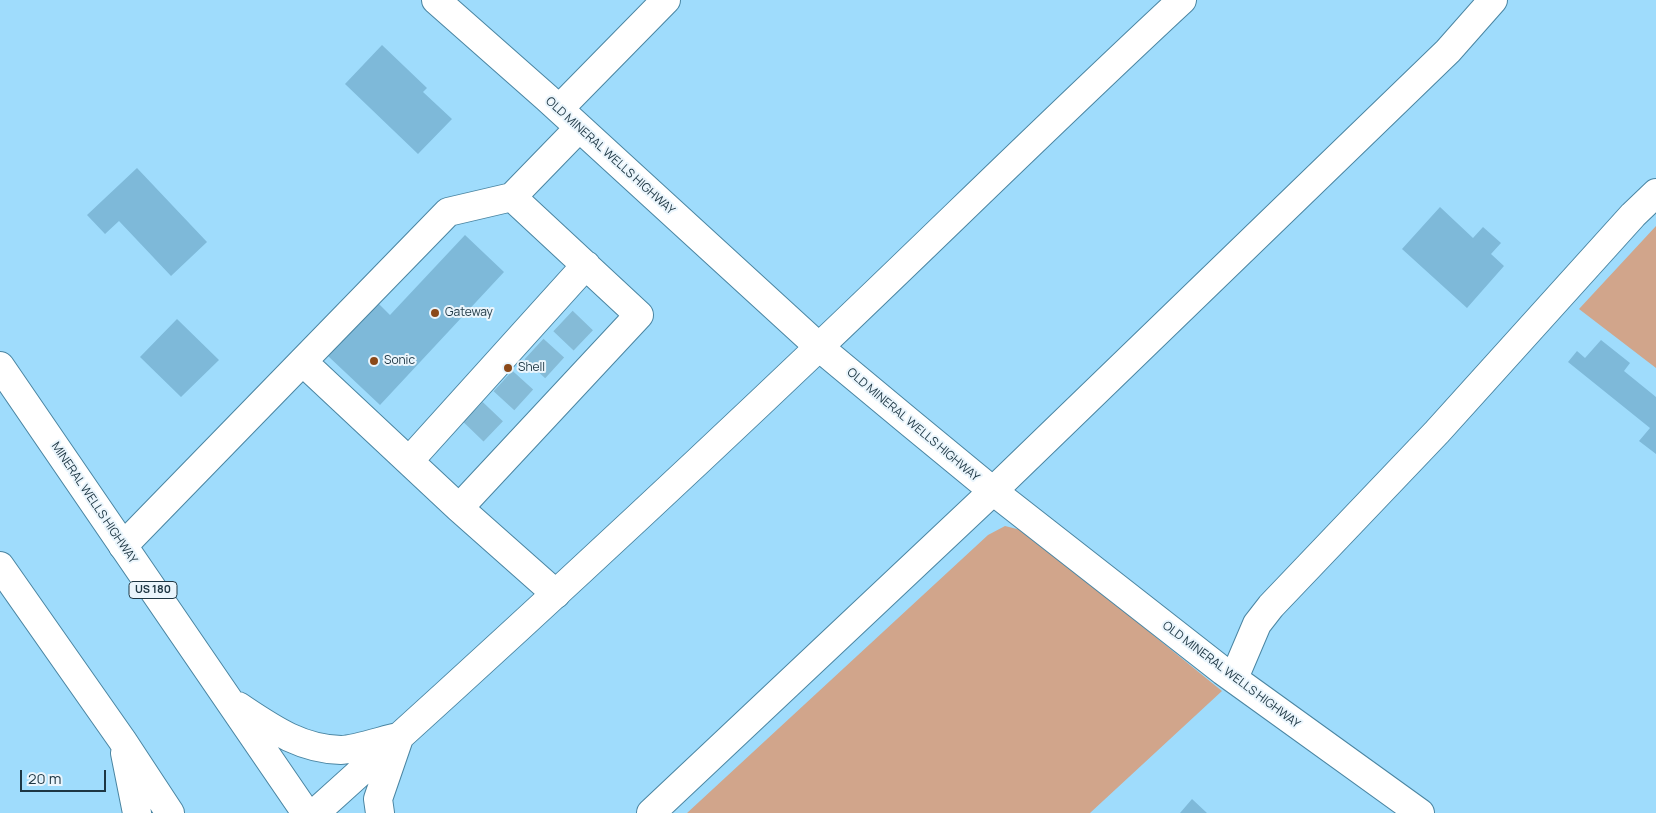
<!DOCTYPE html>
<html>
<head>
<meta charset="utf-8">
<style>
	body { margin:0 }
	#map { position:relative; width:1656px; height:813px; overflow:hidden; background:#9fdcfc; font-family:Manrope,sans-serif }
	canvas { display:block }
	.scale { position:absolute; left:20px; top:770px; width:86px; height:22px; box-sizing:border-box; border:2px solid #1d3643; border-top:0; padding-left:6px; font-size:15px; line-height:18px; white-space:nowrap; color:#1d3643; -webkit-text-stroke:4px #eaf5fc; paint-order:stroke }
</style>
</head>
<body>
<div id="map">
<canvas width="1656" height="813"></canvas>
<div class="scale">20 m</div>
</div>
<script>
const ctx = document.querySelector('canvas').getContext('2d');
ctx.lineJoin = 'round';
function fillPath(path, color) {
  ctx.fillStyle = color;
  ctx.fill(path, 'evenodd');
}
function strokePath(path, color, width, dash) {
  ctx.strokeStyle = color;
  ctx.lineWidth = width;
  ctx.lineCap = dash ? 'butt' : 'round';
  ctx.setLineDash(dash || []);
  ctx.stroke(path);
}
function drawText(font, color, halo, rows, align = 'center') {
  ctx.font = font + ' Manrope,sans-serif';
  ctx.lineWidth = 4;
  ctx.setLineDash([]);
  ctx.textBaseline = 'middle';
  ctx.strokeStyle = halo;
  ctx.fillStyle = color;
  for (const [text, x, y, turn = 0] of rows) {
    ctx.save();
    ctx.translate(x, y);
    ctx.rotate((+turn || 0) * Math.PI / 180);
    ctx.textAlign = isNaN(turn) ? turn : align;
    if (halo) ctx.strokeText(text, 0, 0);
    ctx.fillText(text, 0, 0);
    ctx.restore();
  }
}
fillPath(new Path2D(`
	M1656,226v142l-77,-59z
	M1005,526l20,5 197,160 -132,122h-403l301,-278z`), '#d1a58b');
fillPath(new Path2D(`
	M382,45l45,43 -4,4 29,27 -34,35 -73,-70z
	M137,168l70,74 -36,34 -52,-55 -14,13 -18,-19z
	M1440,207l33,31 10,-11 18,16 -10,11 13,12 -37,42 -65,-59z
	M465,235l39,37 -124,133 -52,-49 50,-53 12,12z
	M177,319l42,41 -38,37 -41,-40z
	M1601,340l29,23 -6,8 32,26v57l-17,-13 11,-13 -82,-66 9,-11 8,7z
	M1192,799l15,14h-27z`), '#7eb9d9');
strokePath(new Path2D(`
	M563,321l21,20
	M534,349l24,22
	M503,381l22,20
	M473,412l24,23`), '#85bbd7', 28, [28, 14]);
const minor = new Path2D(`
	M436,0l111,98 272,249 89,74 85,70 230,180 197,142
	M559,109l107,-109
	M303,362l156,146 180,-193 -127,-118
	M409,461l177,-196
	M459,508l97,86
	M123,546l325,-334 64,-15 67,-69
	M1234,678l23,-54 14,-18 166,-174 196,-217 23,-22`);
const major = new Path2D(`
	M0,366l306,447
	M0,566l122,174 48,73
	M238,706c33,22 62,43 103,44 13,0 43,-10 57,-13
	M125,753l12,60
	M315,813c170,-153 338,-308 504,-466 122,-116 240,-233 363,-347
	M380,813l-2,-14 21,-61
	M651,813l342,-322 455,-440 45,-51`);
strokePath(minor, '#4a85a2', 30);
strokePath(major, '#4a85a2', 30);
strokePath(minor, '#fff', 28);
strokePath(major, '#fff', 28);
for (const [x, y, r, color] of [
	[435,313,5,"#8b4919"],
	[374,361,5,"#8b4919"],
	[508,368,5,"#8b4919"]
]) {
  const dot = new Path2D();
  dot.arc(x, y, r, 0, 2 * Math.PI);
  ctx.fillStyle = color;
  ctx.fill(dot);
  strokePath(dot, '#eaf5fc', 2);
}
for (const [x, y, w] of [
	[153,590,48]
]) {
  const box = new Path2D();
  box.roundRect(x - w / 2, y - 8.5, w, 17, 4);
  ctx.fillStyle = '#eaf5fc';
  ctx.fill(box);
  strokePath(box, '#1d3643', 1);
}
drawText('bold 11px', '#1d3643', null, [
	["US 180",153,590]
]);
drawText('12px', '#1d3643', '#eaf5fc', [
	["OLD MINERAL WELLS HIGHWAY",610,156,42],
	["OLD MINERAL WELLS HIGHWAY",913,425,40],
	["MINERAL WELLS HIGHWAY",94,503,56],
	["OLD MINERAL WELLS HIGHWAY",1231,675,37]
]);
drawText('12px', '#1d3643', '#eaf5fc', [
	["Gateway",445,313],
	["Sonic",384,361],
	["Shell",518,368]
], 'left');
</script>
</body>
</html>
